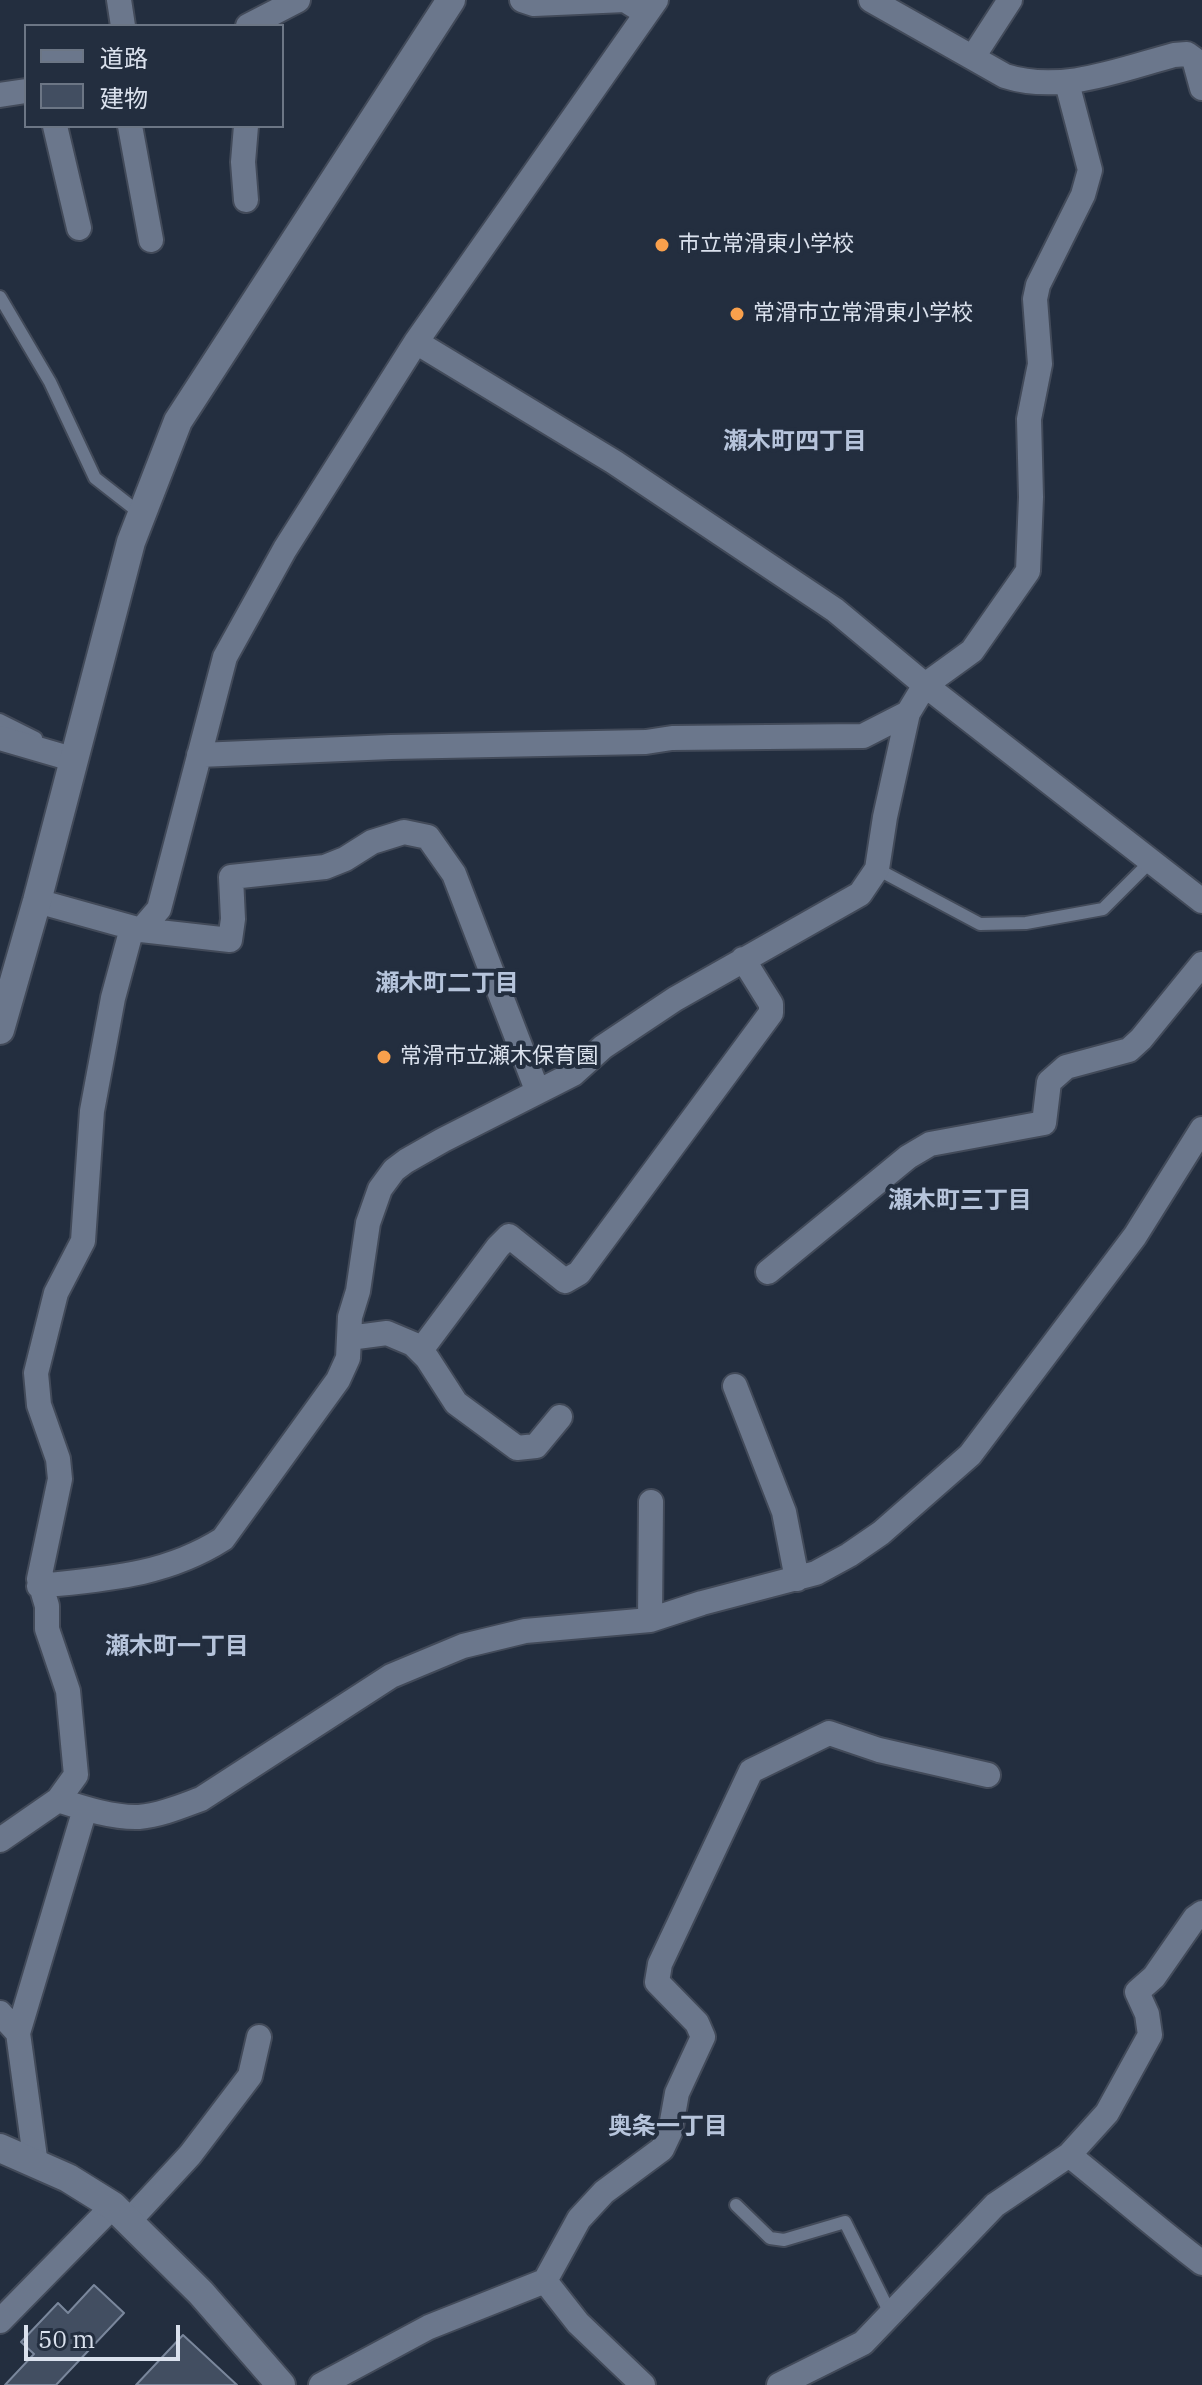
<!DOCTYPE html>
<html>
<head>
<meta charset="utf-8">
<style>
	body { margin:0 }
	#map { position:relative; width:1202px; height:2385px; overflow:hidden; background:#232e3f; font-family:"IBM Plex Serif","Noto Sans JP",serif }
	canvas { display:block }
	.legend { position:absolute; left:24px; top:24px; width:260px; height:104px; box-sizing:border-box; background:#232e3f; border:2px solid #6c7685; margin:0; padding:10px 14px; list-style:none; font-size:24px; color:#dae1ed }
	.legend li { display:flex; align-items:center; gap:16px; height:40px }
	.legend b { width:40px; border:2px solid #6c7685 }
	.scale { position:absolute; left:24px; top:2325px; width:156px; height:36px; box-sizing:border-box; border:4px solid #dae1ed; border-top:0; padding-left:10px; font-size:24px; line-height:28px; white-space:nowrap; color:#dae1ed; -webkit-text-stroke:6px #232e3f; paint-order:stroke }
</style>
</head>
<body>
<div id="map">
<canvas width="1202" height="2385"></canvas>
<ul class="legend">
<li><b style="height:10px;background:#6b778c"></b>道路</li>
<li><b style="height:22px;background:#424e61"></b>建物</li>
</ul>
<div class="scale">50 m</div>
</div>
<script>
const ctx = document.querySelector('canvas').getContext('2d');
ctx.lineJoin = 'round';
function fillPath(path, color) {
  ctx.fillStyle = color;
  ctx.fill(path, 'evenodd');
}
function strokePath(path, color, width, dash) {
  ctx.strokeStyle = color;
  ctx.lineWidth = width;
  ctx.lineCap = dash ? 'butt' : 'round';
  ctx.setLineDash(dash || []);
  ctx.stroke(path);
}
function drawText(font, color, halo, rows, align = 'center') {
  ctx.font = font + ' "IBM Plex Serif","Noto Sans JP",serif';
  ctx.lineWidth = 8;
  ctx.setLineDash([]);
  ctx.textBaseline = 'middle';
  ctx.strokeStyle = halo;
  ctx.fillStyle = color;
  for (const [text, x, y, turn = 0] of rows) {
    ctx.save();
    ctx.translate(x, y);
    ctx.rotate((+turn || 0) * Math.PI / 180);
    ctx.textAlign = isNaN(turn) ? turn : align;
    if (halo) ctx.strokeText(text, 0, 0);
    ctx.fillText(text, 0, 0);
    ctx.restore();
  }
}
const building = new Path2D(`
	M94,2285l30,28 -68,72h-51l29,-31 -13,-12 37,-39 10,10z
	M183,2335l54,50h-101z`);
fillPath(building, '#424e61');
strokePath(building, '#7a879c', 2);
const service = new Path2D(`
	M0,297l50,85 45,96 46,36
	M0,720l36,18
	M877,869l103,55 46,-1 77,-14 48,-48
	M736,2205l34,33 14,2 61,-18 46,93`);
const minor = new Path2D(`
	M119,0l4,26
	M522,0l12,4 91,-4 21,13
	M871,0l134,76c56,18 114,-6 169,-21l13,-1 7,5 8,29
	M248,26l50,-26
	M973,57l37,-57
	M0,95l26,-4
	M55,126l24,102
	M130,126l21,114
	M246,200l-3,-38 3,-36
	M416,342l198,120 221,148 90,75 277,216
	M0,738l72,21
	M199,755l192,-8 255,-5 26,-4 191,-2 45,-23
	M37,901l104,29 18,-21 66,-252 60,-108 131,-207 240,-342
	M141,930l89,10 3,-21 -2,-42 94,-10 20,-8 27,-17 32,-10 24,5 26,37 83,216
	M768,1272l140,-115 22,-13 114,-21 5,-41 17,-15 63,-17 12,-11 61,-75
	M349,1338l38,-5 26,11 14,14 29,45 61,45 19,-2 24,-29
	M421,1350l77,-103 11,-11 56,45 14,-8 192,-260v-9l-28,-45
	M735,1386l49,126 13,67
	M39,1586c66,-7 126,-10 184,-47l115,-159 10,-22 2,-41 8,-26 10,-68 12,-34 14,-19 12,-9 37,-21 130,-66 30,-27 72,-48 185,-105 17,-25 8,-52 23,-104 17,-28 47,-34 56,-80 3,-74 -2,-78 11,-55 -5,-65 3,-14 45,-90 7,-25 -23,-87
	M650,1620l1,-118
	M58,1800c25,8 55,18 81,17 22,-2 43,-11 62,-18l190,-123 72,-30 62,-15 125,-11 52,-17 114,-30 33,-18 32,-22 89,-78 165,-219 67,-107
	M0,1840l58,-40 18,-25 -8,-84 -21,-62v-23l-8,-27 21,-100 -2,-20 -19,-54 -3,-32 20,-80 27,-52 9,-130 21,-113 19,-70
	M0,2013l18,20
	M1069,2155c45,36 87,73 133,108
	M36,2165l-18,-132 67,-224
	M128,2222l62,-67 60,-79 9,-39
	M545,2281l33,42 65,62
	M0,2321l113,-115
	M321,2385l108,-58 116,-46 34,-62 25,-27 58,-43 8,-17 7,-39 26,-56 -6,-14 -40,-41 3,-18 91,-193 78,-38 50,17 109,25
	M779,2385l84,-42 132,-138 74,-50 38,-42 43,-78 -3,-21 -10,-22 17,-15 41,-59 7,-5`);
const tertiary = new Path2D(`
	M0,1030l37,-129 94,-359 47,-121 273,-421
	M0,2148l68,30 45,28 88,87 80,92`);
strokePath(service, '#424a59', 16);
strokePath(minor, '#424a59', 28);
strokePath(tertiary, '#424a59', 32);
strokePath(service, '#6b778c', 12);
strokePath(minor, '#6b778c', 24);
strokePath(tertiary, '#6b778c', 28);
for (const [x, y, r, color] of [
	[662,245,8,"#f9a04c"],
	[737,314,8,"#f9a04c"],
	[384,1057,8,"#f9a04c"]
]) {
  const dot = new Path2D();
  dot.arc(x, y, r, 0, 2 * Math.PI);
  ctx.fillStyle = color;
  ctx.fill(dot);
  strokePath(dot, '#232e3f', 3);
}
drawText('22px', '#dae1ed', '#232e3f', [
	["市立常滑東小学校",678,245],
	["常滑市立常滑東小学校",753,314],
	["常滑市立瀬木保育園",400,1057]
], 'left');
drawText('bold 24px', '#b6c4db', '#232e3f', [
	["瀬木町四丁目",795,442],
	["瀬木町二丁目",447,984],
	["瀬木町三丁目",960,1201],
	["瀬木町一丁目",177,1647],
	["奥条一丁目",668,2127]
]);
</script>
</body>
</html>
